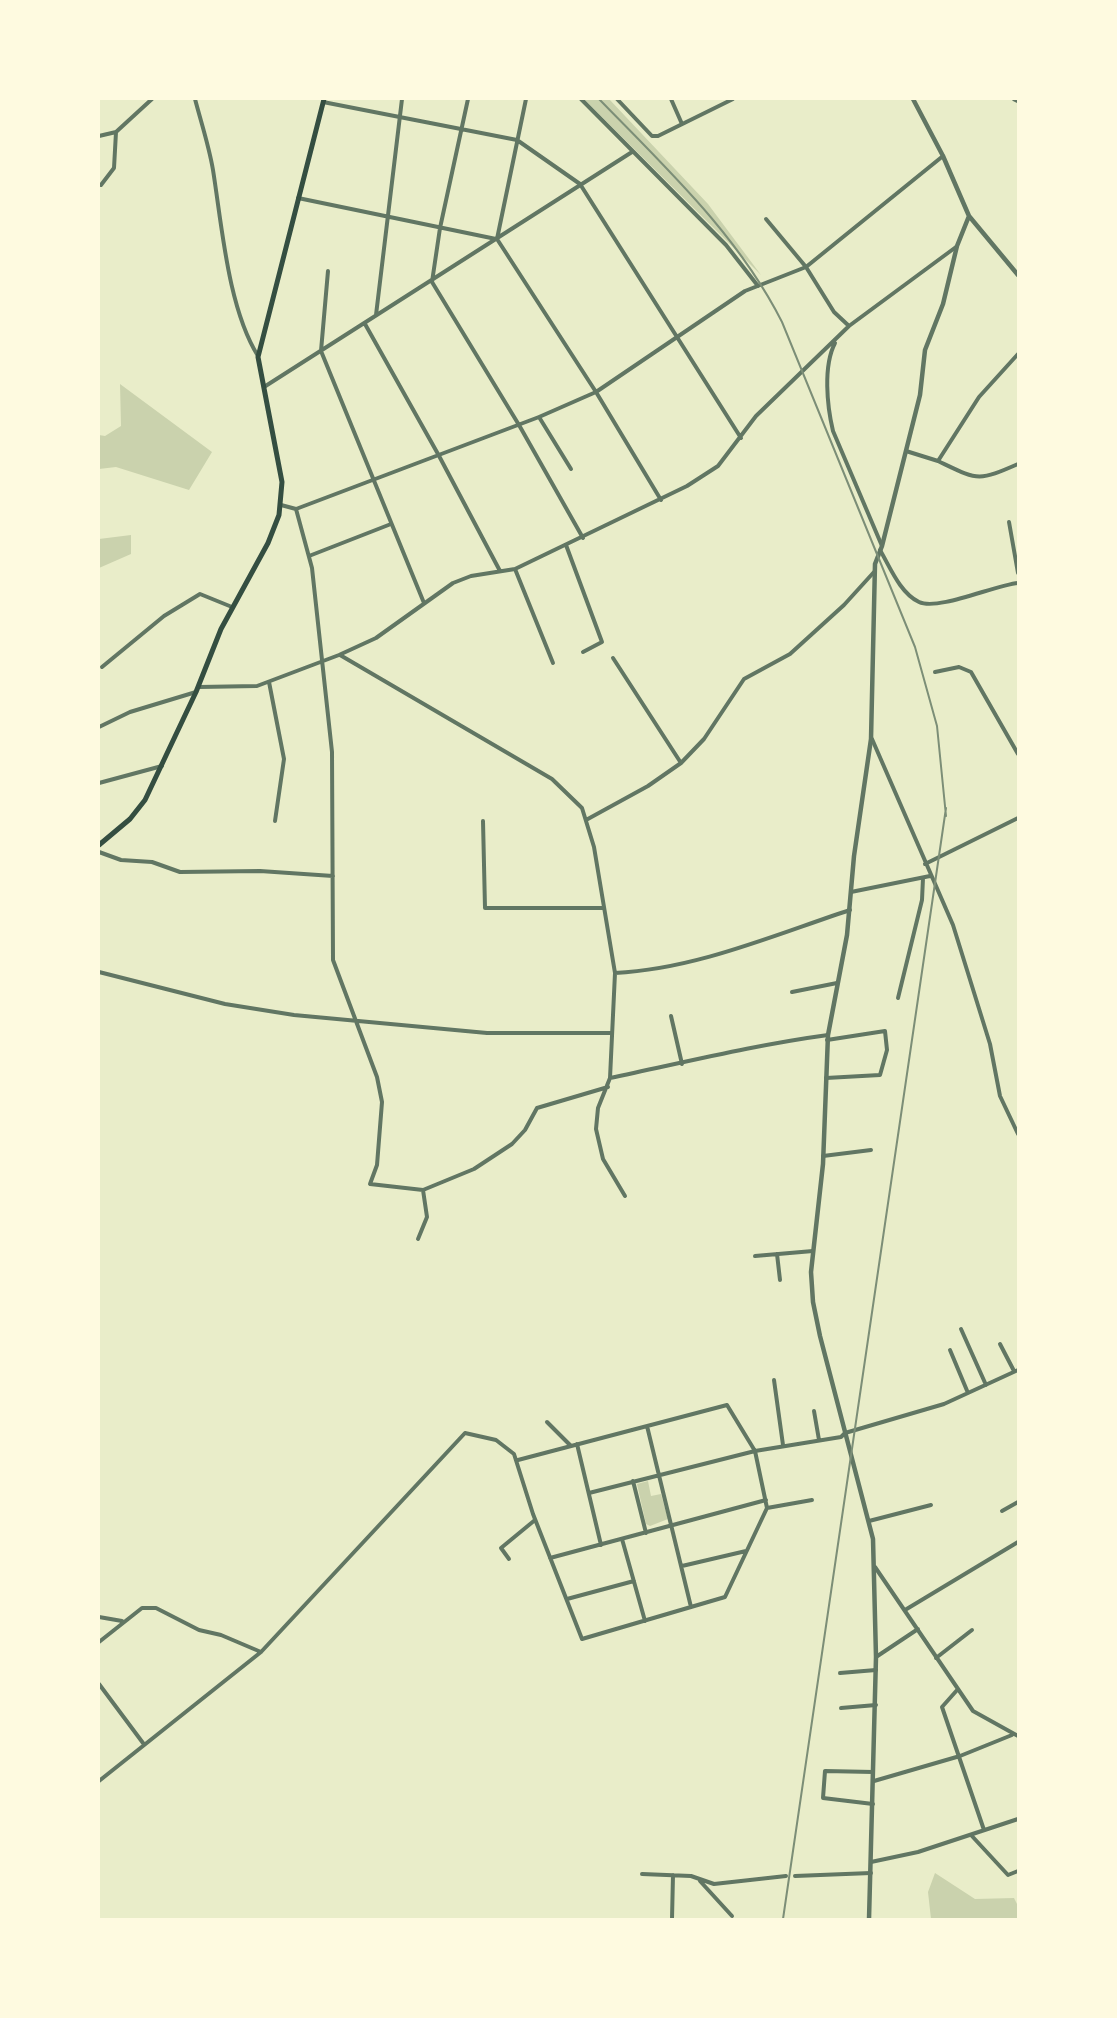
<!DOCTYPE html>
<html>
<head>
<meta charset="utf-8">
<style>
	body { margin:0 }
	#map { position:relative; width:1117px; height:2018px; overflow:hidden; background:#e9edc9; font-family:"Golos Text",sans-serif }
	canvas { display:block }
	.frame { position:absolute; inset:0; border:100px solid #fefae0; pointer-events:none }
</style>
</head>
<body>
<div id="map">
<canvas width="1117" height="2018"></canvas>
<div class="frame"></div>
</div>
<script>
const ctx = document.querySelector('canvas').getContext('2d');
ctx.lineJoin = 'round';
function fillPath(path, color) {
  ctx.fillStyle = color;
  ctx.fill(path, 'evenodd');
}
function strokePath(path, color, width, dash) {
  ctx.strokeStyle = color;
  ctx.lineWidth = width;
  ctx.lineCap = dash ? 'butt' : 'round';
  ctx.setLineDash(dash || []);
  ctx.stroke(path);
}
fillPath(new Path2D(`
	M584,99h25l99,105 53,71z
	M120,384l92,68 -23,38 -73,-23 -17,2v-34l6,1 16,-10z
	M131,535v19l-32,14v-29z
	M648,1481l3,15 10,-2 7,25 -18,7 -4,-2 -9,-40z
	M935,1873l40,26 39,-1 4,8v13h-87l-3,-27z`), '#cad2ad');
strokePath(new Path2D(`
	M195,99c6,23 14,47 18,71 9,56 15,138 45,186
	M468,99l-28,129 -8,54 87,143 64,113
	M526,99l-29,140 99,153 65,108
	M581,99l145,146 32,41
	M617,99l35,37h6l75,-37
	M671,99l11,25
	M323,102l194,38 63,44 161,254
	M99,136l17,-4 36,-33
	M101,185l13,-17 2,-36
	M298,198l198,41
	M766,219l40,48 28,45 15,14
	M328,271l-7,80 103,252
	M376,315l26,-216
	M365,324l73,130 62,117
	M835,343c-12,23 -8,63 -2,88l49,115
	M264,387l368,-235
	M539,417l32,52
	M906,451l32,10 41,-64 39,-43
	M938,461c40,19 39,21 80,3
	M281,505l15,4 243,-92 57,-25 149,-101 61,-24 137,-111
	M296,509l16,59 20,184 1,208 44,117 5,25 -5,63 -7,19 53,6 51,-21 38,-25 13,-14 12,-22 71,-21
	M1009,522l9,51
	M566,545l36,97 -19,10
	M880,550c10,17 20,43 39,52 19,9 76,-17 99,-19
	M309,556l82,-32
	M515,569l38,94
	M340,655l212,124 30,29 12,39 21,126 -5,105 -12,30 -2,21 7,30 22,37
	M613,658l68,105
	M102,667l62,-51 36,-22 32,13
	M935,672l24,-5 12,5 47,82
	M269,682l15,77 -9,62
	M199,687l58,-1 82,-31 37,-17 77,-55 18,-7 44,-7 172,-83 31,-20 38,-50 93,-90 107,-79
	M99,727l31,-15 66,-20
	M872,739l81,186 37,119 10,52 18,38
	M99,783l63,-17
	M586,820l62,-34 33,-23 23,-24 40,-60 46,-25 54,-49 30,-33
	M483,821l2,87h119
	M99,852l22,8 31,2 28,10 80,-1 73,5
	M925,864l93,-46
	M851,892l79,-16
	M99,972l126,32 69,11 193,18h125
	M615,973c81,-4 159,-38 235,-63
	M792,992l45,-9
	M898,998l24,-98 1,-22
	M671,1016l11,48
	M610,1078c72,-15 144,-33 218,-43
	M826,1078l54,-3 7,-25 -2,-19 -58,9
	M823,1156l48,-6
	M418,1239l9,-22 -4,-27
	M777,1254l3,26
	M755,1256l58,-5
	M961,1329l25,56
	M1000,1344l14,27
	M950,1350l18,43
	M774,1380l9,65
	M814,1411l5,29
	M547,1422l23,23
	M647,1426l44,181
	M577,1444l24,101
	M633,1481l13,52
	M589,1493l166,-42 86,-14 4,-4 99,-29 74,-34
	M767,1508l45,-8
	M1002,1511l16,-9
	M869,1521l62,-16
	M622,1539l23,82
	M550,1558l216,-58
	M509,1559l-8,-11 34,-28
	M682,1566l64,-15
	M875,1567l98,144 45,25
	M567,1599l67,-18
	M905,1610l113,-68
	M99,1617l23,4
	M99,1642l43,-34h14l43,22 22,5 40,17
	M876,1657l42,-28
	M936,1658l36,-28
	M840,1673l36,-3
	M99,1684l44,59
	M958,1689l-16,18 42,123
	M841,1708l35,-3
	M873,1772l-48,-1 -2,27 50,6
	M99,1781l162,-129 204,-219 31,7 18,14 19,60 49,125 143,-42 42,-89 -12,-57 -28,-46 -209,55
	M874,1781l86,-25 52,-21
	M971,1835l37,40 10,-4
	M871,1862l47,-10 100,-33
	M642,1874l49,2 23,8 72,-8
	M795,1876l76,-3
	M700,1881l32,35
	M672,1919l1,-44`), '#617663', 4);
strokePath(new Path2D(`
	M913,99l30,57 26,60 49,59
	M1014,99l4,2
	M869,1919l7,-262 -3,-118 -53,-203 -7,-34 -2,-30 12,-108 5,-129 19,-100 7,-79 17,-117 4,-175 7,-18 38,-151 5,-45 18,-46 14,-58 12,-30`), '#617663', 4.5);
strokePath(new Path2D(`
	M99,845l31,-26 15,-19 51,-108 25,-63 47,-86 11,-28 3,-33 -24,-125 66,-258`), '#344e41', 5);
strokePath(new Path2D(`
	M599,99c68,70 139,136 183,223l133,325 22,79 9,90
	M783,1919l163,-1111`), '#7c8e77', 2);
</script>
</body>
</html>
